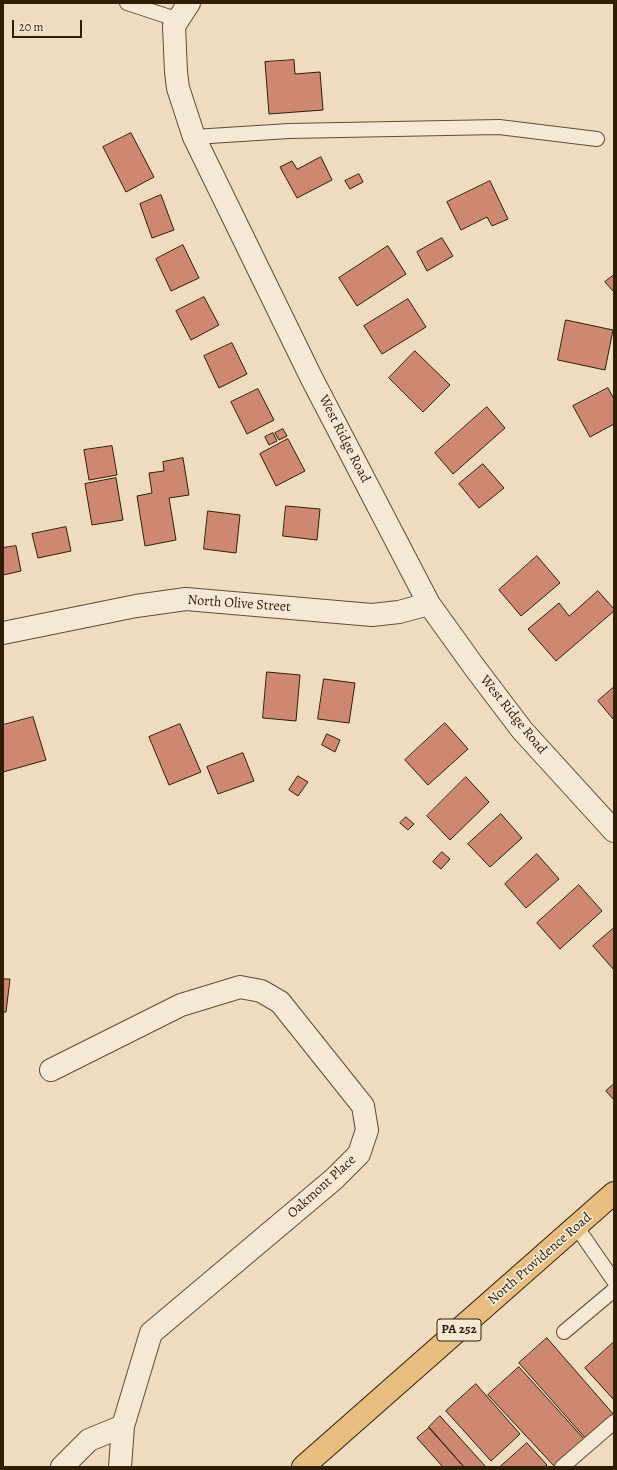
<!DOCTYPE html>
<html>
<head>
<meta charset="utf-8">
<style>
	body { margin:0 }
	#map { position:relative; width:617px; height:1470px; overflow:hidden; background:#efdbbf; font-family:Alegreya,serif }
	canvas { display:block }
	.frame { position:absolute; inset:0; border:4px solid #2f1e04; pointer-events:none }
	.scale { position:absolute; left:12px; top:20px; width:70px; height:18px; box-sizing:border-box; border:2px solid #2f1e04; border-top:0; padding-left:5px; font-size:12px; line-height:14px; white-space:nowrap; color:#2f1e04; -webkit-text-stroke:3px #f5e8d5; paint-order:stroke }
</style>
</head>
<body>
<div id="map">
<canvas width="617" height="1470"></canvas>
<div class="frame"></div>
<div class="scale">20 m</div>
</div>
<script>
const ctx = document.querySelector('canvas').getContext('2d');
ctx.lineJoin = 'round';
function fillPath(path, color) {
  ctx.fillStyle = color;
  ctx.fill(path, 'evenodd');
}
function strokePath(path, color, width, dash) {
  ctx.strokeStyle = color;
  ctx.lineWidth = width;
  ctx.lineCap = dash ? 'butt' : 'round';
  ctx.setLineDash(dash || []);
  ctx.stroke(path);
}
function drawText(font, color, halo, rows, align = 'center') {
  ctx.font = font + ' Alegreya,serif';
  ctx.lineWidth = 3.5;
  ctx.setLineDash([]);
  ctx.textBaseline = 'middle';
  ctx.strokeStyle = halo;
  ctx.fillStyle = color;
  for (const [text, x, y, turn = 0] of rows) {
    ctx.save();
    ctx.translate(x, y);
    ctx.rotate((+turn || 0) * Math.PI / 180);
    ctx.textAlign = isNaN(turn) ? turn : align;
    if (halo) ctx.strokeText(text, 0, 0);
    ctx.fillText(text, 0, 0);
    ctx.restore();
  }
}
const building = new Path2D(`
	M294,60l1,14 25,-2 3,38 -54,4 -4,-52z
	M131,133l23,44 -28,15 -23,-45z
	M321,157l11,23 -35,18 -17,-31 12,-6 5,8z
	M359,174l4,8 -13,7 -5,-8z
	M490,181l18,38 -16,7 -5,-9 -26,13 -14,-28z
	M161,195l13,35 -22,8 -12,-34z
	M442,238l11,18 -26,15 -10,-19z
	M183,245l16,33 -28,13 -15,-32z
	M388,246l18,28 -49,32 -18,-28z
	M614,275v17l-9,-10z
	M204,297l15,28 -28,15 -15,-29z
	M408,299l18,28 -44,27 -18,-28z
	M566,320l47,10 -8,40 -47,-10z
	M232,343l15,31 -28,14 -15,-32z
	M415,351l35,34 -27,27 -34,-34z
	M608,388l6,11v25l-24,13 -17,-31z
	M258,389l16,31 -27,14 -16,-32z
	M487,407l18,21 -52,46 -18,-21z
	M283,429l4,7 -8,4 -4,-7z
	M273,433l4,8 -8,4 -4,-8z
	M288,439l17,32 -29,15 -16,-32z
	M112,446l5,29 -28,5 -5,-30z
	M183,458l6,37 -20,3 7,42 -31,6 -8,-50 15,-3 -3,-20 15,-2 -1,-9z
	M483,464l21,24 -25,20 -20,-24z
	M116,478l7,42 -31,5 -7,-41z
	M286,506l34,3 -3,31 -34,-4z
	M208,511l32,4 -4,38 -32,-4z
	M66,527l5,24 -33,7 -6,-24z
	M16,546l5,25 -18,4v-27z
	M537,556l23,27 -39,33 -22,-26z
	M598,591l16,18v2l-58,50 -28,-32 31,-26 10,13z
	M267,672l33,3 -4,46 -33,-3z
	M324,679l31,4 -6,40 -31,-4z
	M614,687v33l-16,-19z
	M33,717l13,43 -43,12v-47z
	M445,723l23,26 -40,36 -23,-25z
	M180,724l21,48 -32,13 -20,-48z
	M327,734l13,6 -5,12 -13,-7z
	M243,753l11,28 -36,13 -11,-27z
	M298,776l10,6 -10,14 -9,-6z
	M466,777l23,25 -39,38 -23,-24z
	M501,814l21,24 -32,29 -22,-23z
	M406,817l8,7 -6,6 -8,-7z
	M442,852l8,7 -9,10 -8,-7z
	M537,854l22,25 -33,29 -21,-24z
	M579,885l23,26 -42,38 -23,-26z
	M614,928v42l-21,-24z
	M3,979h7l-4,33h-3z
	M614,1084v16l-8,-9z
	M547,1338l67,77v1l-27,24 -68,-77z
	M614,1342v58l-29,-32z
	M519,1367l66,73 -30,27 -67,-72z
	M476,1384l44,50 -29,27 -45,-50z
	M440,1416l46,51h-22l-35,-40z
	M429,1428l35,39h-21l-26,-29z
	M527,1443l20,22 -3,2h-44z`);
fillPath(building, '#ce8871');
strokePath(building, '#2f1e04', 1);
const service = new Path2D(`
	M127,3l52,17
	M194,137l95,-6 210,-4 98,12
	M576,1226l38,55
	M564,1332l50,-42
	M562,1467l52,-45`);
const minor = new Path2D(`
	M189,3l-15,23 2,46 2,16 16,49 118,242 117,225 46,64 47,62 92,101
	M3,633l133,-27 50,-7 186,16 27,-3 30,-8
	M51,1070l130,-65 59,-18 21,4 19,11 83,104 4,24 -8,24 -25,25 -183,154 -28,93 -3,41
	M62,1467l27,-27 34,-14`);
const primary = new Path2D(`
	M303,1467l311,-274`);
strokePath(service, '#5f4d33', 16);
strokePath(minor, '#5f4d33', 24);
strokePath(primary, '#2f1e04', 24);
strokePath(service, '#f5e8d5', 14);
strokePath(minor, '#f5e8d5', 22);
strokePath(primary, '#e8be80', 22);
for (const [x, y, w] of [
	[459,1330,44]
]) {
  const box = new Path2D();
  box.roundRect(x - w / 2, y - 11, w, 22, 3);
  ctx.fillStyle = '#f5e8d5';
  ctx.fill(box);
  strokePath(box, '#2f1e04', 1);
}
drawText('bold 13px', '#2f1e04', null, [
	["PA 252",459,1330]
]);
drawText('14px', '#2f1e04', '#f5e8d5', [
	["West Ridge Road",344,439,63],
	["North Olive Street",239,604,4],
	["West Ridge Road",513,715,51],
	["Oakmont Place",322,1187,-42],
	["North Providence Road",540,1259,-41]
]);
</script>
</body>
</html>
